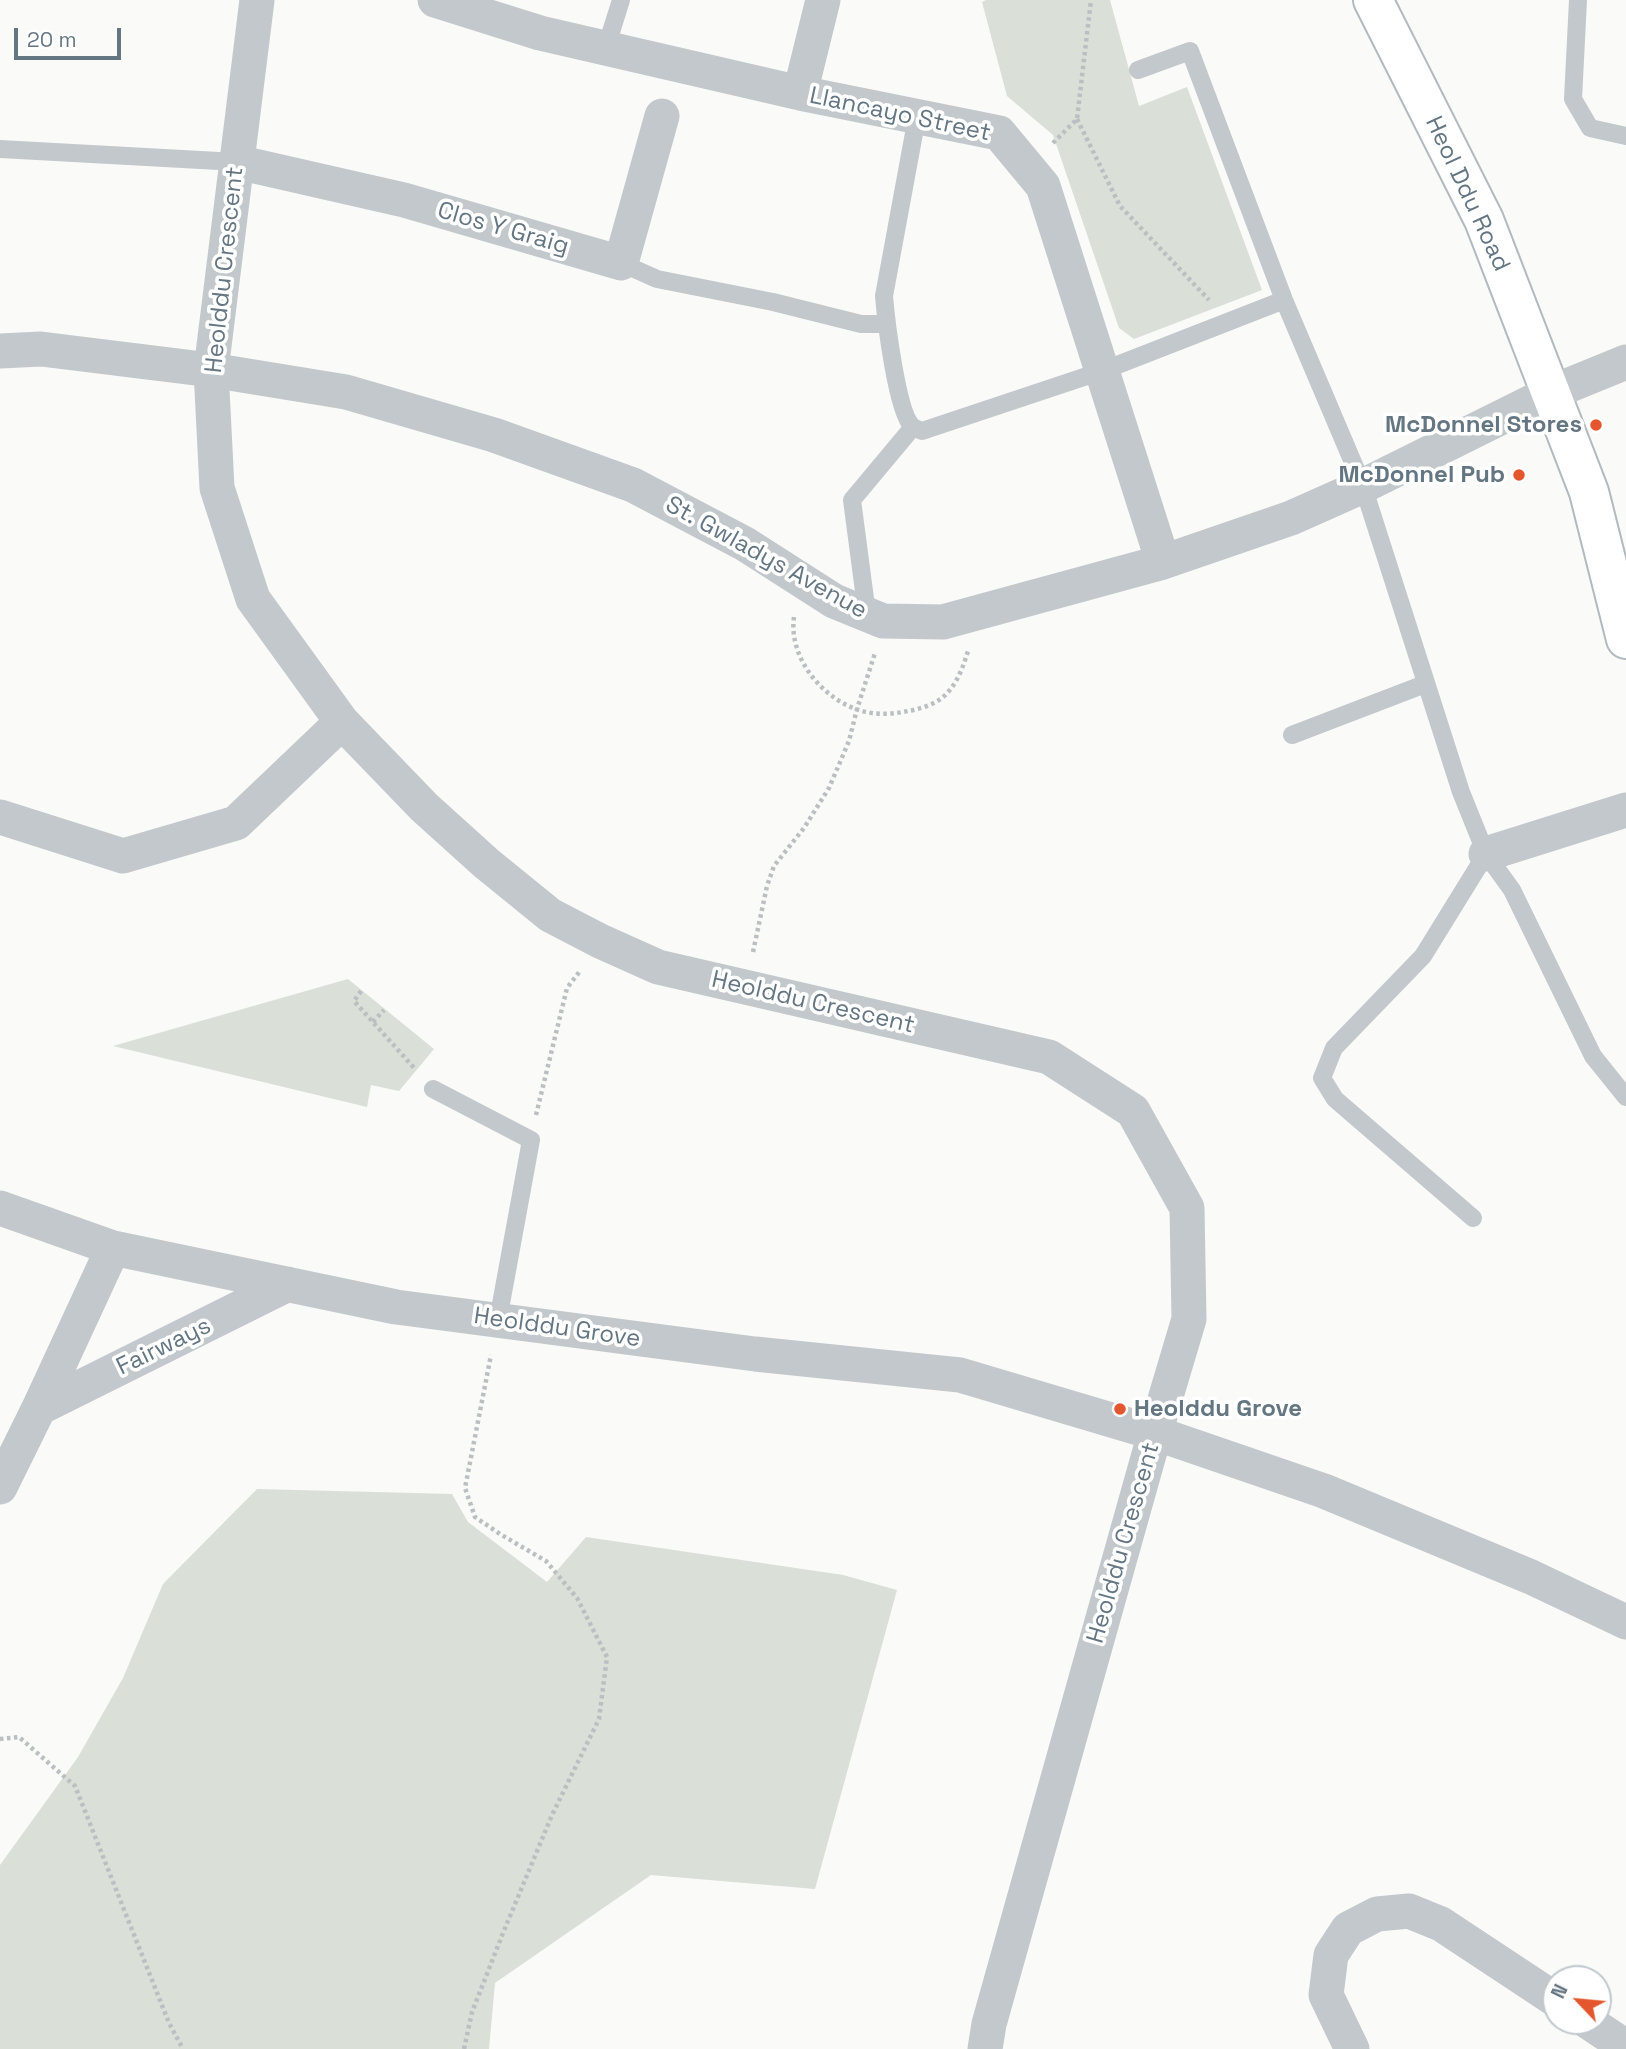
<!DOCTYPE html>
<html>
<head>
<meta charset="utf-8">
<style>
	body { margin:0 }
	#map { position:relative; width:1626px; height:2049px; overflow:hidden; background:#fafaf8; font-family:"Space Grotesk",sans-serif }
	canvas { display:block }
	.north { position:absolute; left:1542px; top:1965px; width:70px; height:70px; box-sizing:border-box; background:#fff; border:2px solid #c1c8cd; border-radius:50%; rotate:296deg; font-size:19px; font-weight:700; line-height:28px; text-align:center; color:#657683 }
	.north::after { content:''; display:block; margin:auto; width:24px; height:32px; background:#e4572e; clip-path:polygon(50% 0,100% 100%,50% 72%,0 100%) }
	.scale { position:absolute; left:14px; top:28px; width:107px; height:32px; box-sizing:border-box; border:4px solid #657683; border-top:0; padding-left:9px; font-size:21px; line-height:24px; white-space:nowrap; color:#657683; -webkit-text-stroke:5px #fff; paint-order:stroke }
</style>
</head>
<body>
<div id="map">
<canvas width="1626" height="2049"></canvas>
<div class="north">N</div>
<div class="scale">20 m</div>
</div>
<script>
const ctx = document.querySelector('canvas').getContext('2d');
ctx.lineJoin = 'round';
function fillPath(path, color) {
  ctx.fillStyle = color;
  ctx.fill(path, 'evenodd');
}
function strokePath(path, color, width, dash) {
  ctx.strokeStyle = color;
  ctx.lineWidth = width;
  ctx.lineCap = dash ? 'butt' : 'round';
  ctx.setLineDash(dash || []);
  ctx.stroke(path);
}
function drawText(font, color, halo, rows, align = 'center') {
  ctx.font = font + ' "Space Grotesk",sans-serif';
  ctx.lineWidth = 7;
  ctx.setLineDash([]);
  ctx.textBaseline = 'middle';
  ctx.strokeStyle = halo;
  ctx.fillStyle = color;
  for (const [text, x, y, turn = 0] of rows) {
    ctx.save();
    ctx.translate(x, y);
    ctx.rotate((+turn || 0) * Math.PI / 180);
    ctx.textAlign = isNaN(turn) ? turn : align;
    if (halo) ctx.strokeText(text, 0, 0);
    ctx.fillText(text, 0, 0);
    ctx.restore();
  }
}
fillPath(new Path2D(`
	M986,0h124l29,106 48,-19 75,203 -128,49 -15,-11 -66,-193 -46,-39 -25,-94z
	M348,979l86,70 -35,42 -28,-6 -4,22 -254,-61z
	M257,1489l195,5 16,28 79,60 39,-45 257,38 54,15 -82,299 -164,-14 -156,108 -6,66h-489v-184l78,-108 45,-79 40,-94z`), '#dadfd7');
const secondary = new Path2D(`
	M1373,0l111,220 105,272 37,147`);
strokePath(secondary, '#b3babf', 42);
strokePath(new Path2D(`
	M1077,119l43,87 89,94
	M1053,143l24,-24 14,-119
	M794,617c-6,42 31,86 72,95 14,3 28,2 42,-1 11,-2 26,-6 35,-14 14,-12 20,-30 25,-46
	M753,952l14,-66 7,-20 30,-38 25,-40 20,-47 8,-32 18,-56
	M361,991l-7,10 62,69
	M373,1022l11,-12
	M536,1115l31,-127 13,-17
	M0,1739l19,-2 56,49 94,237 14,26
	M464,2049l8,-37 31,-79 49,-118 47,-96 8,-62 -30,-59 -31,-37 -46,-27 -25,-17 -10,-29 26,-133`), '#bbbfc2', 4.5, [3.5, 3.5]);
strokePath(new Path2D(`
	M1578,0l-5,99 17,29 36,8
	M606,48l15,-48
	M1138,70l52,-19 94,249 79,186 98,306 25,62 26,36 81,166 33,41
	M917,117l-33,179c2,24 13,116 28,130 2,2 8,4 10,5l180,-60 182,-71
	M0,149l237,13
	M621,263l36,16 116,23 88,22h25
	M867,614l-15,-114 61,-73
	M1292,735l133,-51
	M433,1089l98,51 -33,180
	M1473,1218l-138,-119 -13,-21 12,-30 89,-92 63,-102`), '#c3c8cc', 18);
strokePath(new Path2D(`
	M257,0l-46,370 6,118 36,111 89,123 82,85 62,56 64,52 50,26 58,26 391,90 84,54 54,97 2,111 -34,114 -166,591 -4,25
	M435,0l105,33 260,60 199,40 44,53 120,376
	M800,93l23,-93
	M237,162l167,38 217,63 41,-147
	M0,351l41,-2 170,21 135,22 148,43 139,50 112,59 89,57 49,20 60,1 220,-60 128,-44 72,-32 187,-93 76,-31
	M0,817l123,39 113,-33 106,-101
	M1486,854l140,-44
	M0,1208l113,40 283,59 359,47 205,21 195,58 169,58 207,86 95,45
	M39,1408l249,-124
	M0,1487l39,-79 74,-160
	M1587,2021l39,26
	M1352,2049l-26,-54 5,-40 17,-26 29,-15 32,-3 32,13 115,76`), '#c3c8cc', 35);
strokePath(secondary, '#fff', 38);
for (const [x, y, r, color] of [
	[1596,425,7,"#e4572e"],
	[1519,475,7,"#e4572e"],
	[1120,1409,7,"#e4572e"]
]) {
  const dot = new Path2D();
  dot.arc(x, y, r, 0, 2 * Math.PI);
  ctx.fillStyle = color;
  ctx.fill(dot);
  strokePath(dot, '#fff', 2.5);
}
drawText('24px', '#657683', '#fff', [
	["Llancayo Street",900,115,12],
	["Heol Ddu Road",1467,194,65],
	["Clos Y Graig",503,229,16],
	["Heolddu Crescent",225,270,-84],
	["St. Gwladys Avenue",766,558,29],
	["Heolddu Crescent",813,1003,13],
	["Heolddu Grove",557,1328,8],
	["Fairways",164,1347,-26],
	["Heolddu Crescent",1124,1543,-74]
]);
drawText('bold 24px', '#657683', '#fff', [
	["McDonnel Stores",1582,425],
	["McDonnel Pub",1505,475],
	["Heolddu Grove",1134,1409,"left"]
], 'right');
</script>
</body>
</html>
